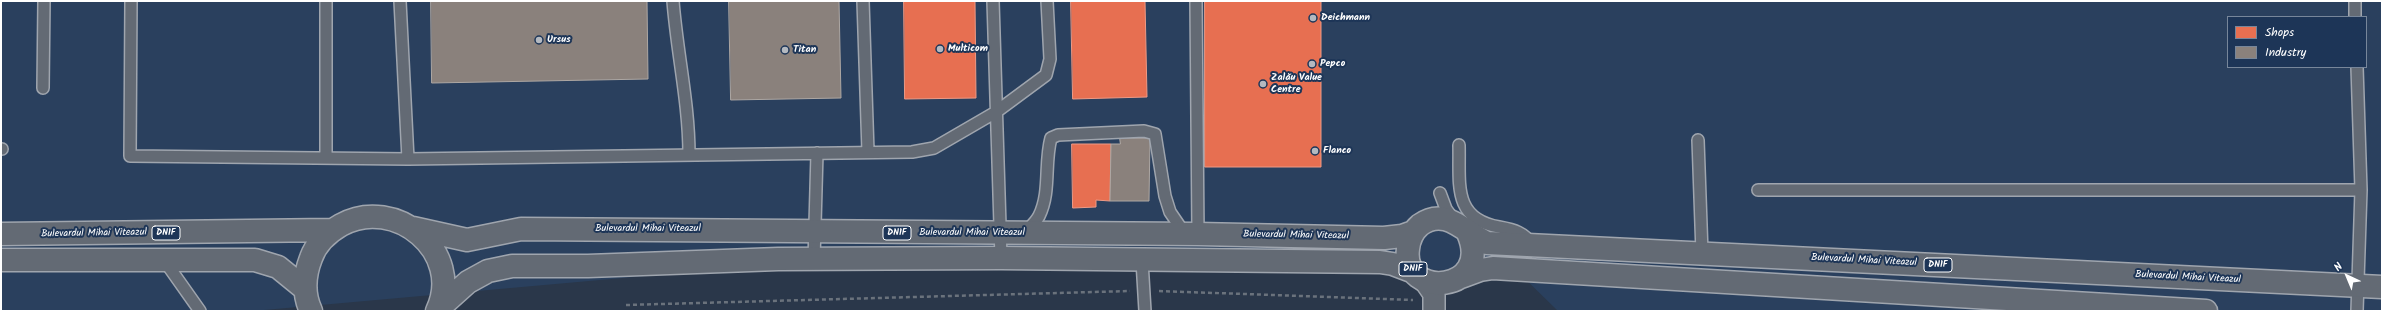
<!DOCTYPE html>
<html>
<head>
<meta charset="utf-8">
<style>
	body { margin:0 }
	#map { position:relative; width:2383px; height:312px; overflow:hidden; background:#2a374a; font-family:Kalam,sans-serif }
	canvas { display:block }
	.frame { position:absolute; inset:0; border:2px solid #fff; pointer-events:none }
	.legend { position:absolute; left:2227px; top:16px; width:140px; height:52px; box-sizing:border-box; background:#1d3557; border:1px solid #77869a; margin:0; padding:5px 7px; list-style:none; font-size:12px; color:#fff }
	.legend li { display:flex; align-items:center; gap:8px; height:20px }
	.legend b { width:20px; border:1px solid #77869a }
	.north { position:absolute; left:2327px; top:256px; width:40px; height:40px; -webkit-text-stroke:3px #1d3557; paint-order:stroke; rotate:316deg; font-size:11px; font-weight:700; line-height:16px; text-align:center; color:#fff }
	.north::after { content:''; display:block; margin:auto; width:14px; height:18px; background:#fff; clip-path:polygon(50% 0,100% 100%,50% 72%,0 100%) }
</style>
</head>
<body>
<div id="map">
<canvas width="2383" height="312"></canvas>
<div class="frame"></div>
<ul class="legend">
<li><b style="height:11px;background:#e76f51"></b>Shops</li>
<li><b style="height:11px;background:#8a817c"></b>Industry</li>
</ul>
<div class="north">N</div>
</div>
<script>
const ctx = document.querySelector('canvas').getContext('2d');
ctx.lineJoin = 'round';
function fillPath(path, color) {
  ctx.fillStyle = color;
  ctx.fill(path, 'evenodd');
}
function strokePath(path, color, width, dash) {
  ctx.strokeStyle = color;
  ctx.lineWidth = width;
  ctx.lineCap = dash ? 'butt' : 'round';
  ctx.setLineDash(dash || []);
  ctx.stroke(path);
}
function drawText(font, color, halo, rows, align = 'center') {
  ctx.font = font + ' Kalam,sans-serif';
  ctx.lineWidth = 4;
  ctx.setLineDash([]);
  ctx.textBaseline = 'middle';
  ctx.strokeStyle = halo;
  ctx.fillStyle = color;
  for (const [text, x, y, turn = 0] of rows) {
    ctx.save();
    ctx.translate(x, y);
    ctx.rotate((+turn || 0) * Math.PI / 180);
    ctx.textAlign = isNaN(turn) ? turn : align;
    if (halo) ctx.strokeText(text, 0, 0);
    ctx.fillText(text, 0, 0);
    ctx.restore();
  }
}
fillPath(new Path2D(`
	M1,1h2381v310h-824l-41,-40 -704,-10 -560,50h-252zM2228,17h138v50h-138z`), '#2a405e');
const shops = new Path2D(`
	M904,1h71l1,97 -71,1z
	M1071,1h74l2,96 -74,2z
	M1205,1h116v166h-116z
	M1072,144h39l-1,57 -14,-1v7l-23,1z`);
fillPath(shops, '#e76f51');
strokePath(shops, '#ee9a85', 1);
const industry = new Path2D(`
	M431,1h216l1,78 -216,4z
	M729,1h110l2,97 -110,2z
	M1120,138h30l-1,63h-39l1,-57h9z`);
fillPath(industry, '#8a817c');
strokePath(industry, '#ada7a3', 1);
const service = new Path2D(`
	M131,1l-1,155 278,3 504,-7 22,-4 62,-36 50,-37 4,-16 -3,-58
	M400,1l8,158
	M673,1c4,52 16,102 16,154
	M863,1l5,151
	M993,1l8,257
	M1196,1l2,233
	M2355,1v16
	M2357,67l4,123 -4,121
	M43,88l1,-87
	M1698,140l4,113
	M1459,145c1,38 -7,74 40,82 16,3 24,5 34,18
	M1,149h1
	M326,158v-157
	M1758,190h603
	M1440,193l6,16 8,11
	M1025,233c4,-5 11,-11 14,-17 12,-24 5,-53 12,-78l7,-3 86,-4 11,3 10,62 5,16 15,22
	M164,260l36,51
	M814,260l3,-107
	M1142,261l3,50`);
const minor = new Path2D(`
	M1425,281l9,13v17`);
const primary = new Path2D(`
	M413,228l54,12 54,-11 677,5 186,4 18,-2 11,-4
	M1468,233c26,60 -67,67 -60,16 1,-10 5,-18 12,-24 26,-19 45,8 67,18l895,44
	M1,234l330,-4
	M1,260h254l23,7 27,22
	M1461,277l19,-7 13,-2 713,43
	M439,308l29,-26 20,-11 24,-5h76l190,-7 223,-1 379,4 13,2 21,8
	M311,311c-8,-17 -7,-35 0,-53 5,-14 16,-25 30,-33 54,-30 124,27 96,86`);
strokePath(service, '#9fa5ae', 14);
strokePath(minor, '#9fa5ae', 24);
strokePath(primary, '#9fa5ae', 25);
strokePath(new Path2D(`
	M1159,291l254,9
	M626,305l504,-14`), '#6a727c', 2.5, [4, 3]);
strokePath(service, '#636a74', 11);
strokePath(minor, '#636a74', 21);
strokePath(primary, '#636a74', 22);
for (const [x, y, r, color] of [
	[1313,18,4,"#b4b9c0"],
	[539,40,4,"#b4b9c0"],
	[940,49,4,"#b4b9c0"],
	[785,50,4,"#b4b9c0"],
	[1312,64,4,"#b4b9c0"],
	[1263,84,4,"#b4b9c0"],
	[1315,151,4,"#b4b9c0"]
]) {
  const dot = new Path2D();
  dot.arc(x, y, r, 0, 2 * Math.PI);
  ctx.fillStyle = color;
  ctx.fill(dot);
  strokePath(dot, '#1d3557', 1.5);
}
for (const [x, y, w] of [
	[166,233,28],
	[897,233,28],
	[1938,265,28],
	[1413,269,28]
]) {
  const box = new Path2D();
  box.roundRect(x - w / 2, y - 7, w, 14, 3);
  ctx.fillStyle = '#1d3557';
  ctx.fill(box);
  strokePath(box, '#fff', 1);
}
drawText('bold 9px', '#fff', null, [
	["DN1F",166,233],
	["DN1F",897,233],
	["DN1F",1938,265],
	["DN1F",1413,269]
]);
drawText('bold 10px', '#fff', '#1d3557', [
	["Deichmann",1321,18],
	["Ursus",547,40],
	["Multicom",948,49],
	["Titan",793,50],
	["Pepco",1320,64],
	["Zalău Value",1271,78],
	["Centre",1271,90],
	["Flanco",1323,151]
], 'left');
drawText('10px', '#fff', '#1d3557', [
	["Bulevardul Mihai Viteazul",648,229],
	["Bulevardul Mihai Viteazul",972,233],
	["Bulevardul Mihai Viteazul",94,234,-1],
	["Bulevardul Mihai Viteazul",1296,236,1],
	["Bulevardul Mihai Viteazul",1864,261,3],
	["Bulevardul Mihai Viteazul",2188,278,3]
]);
</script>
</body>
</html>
